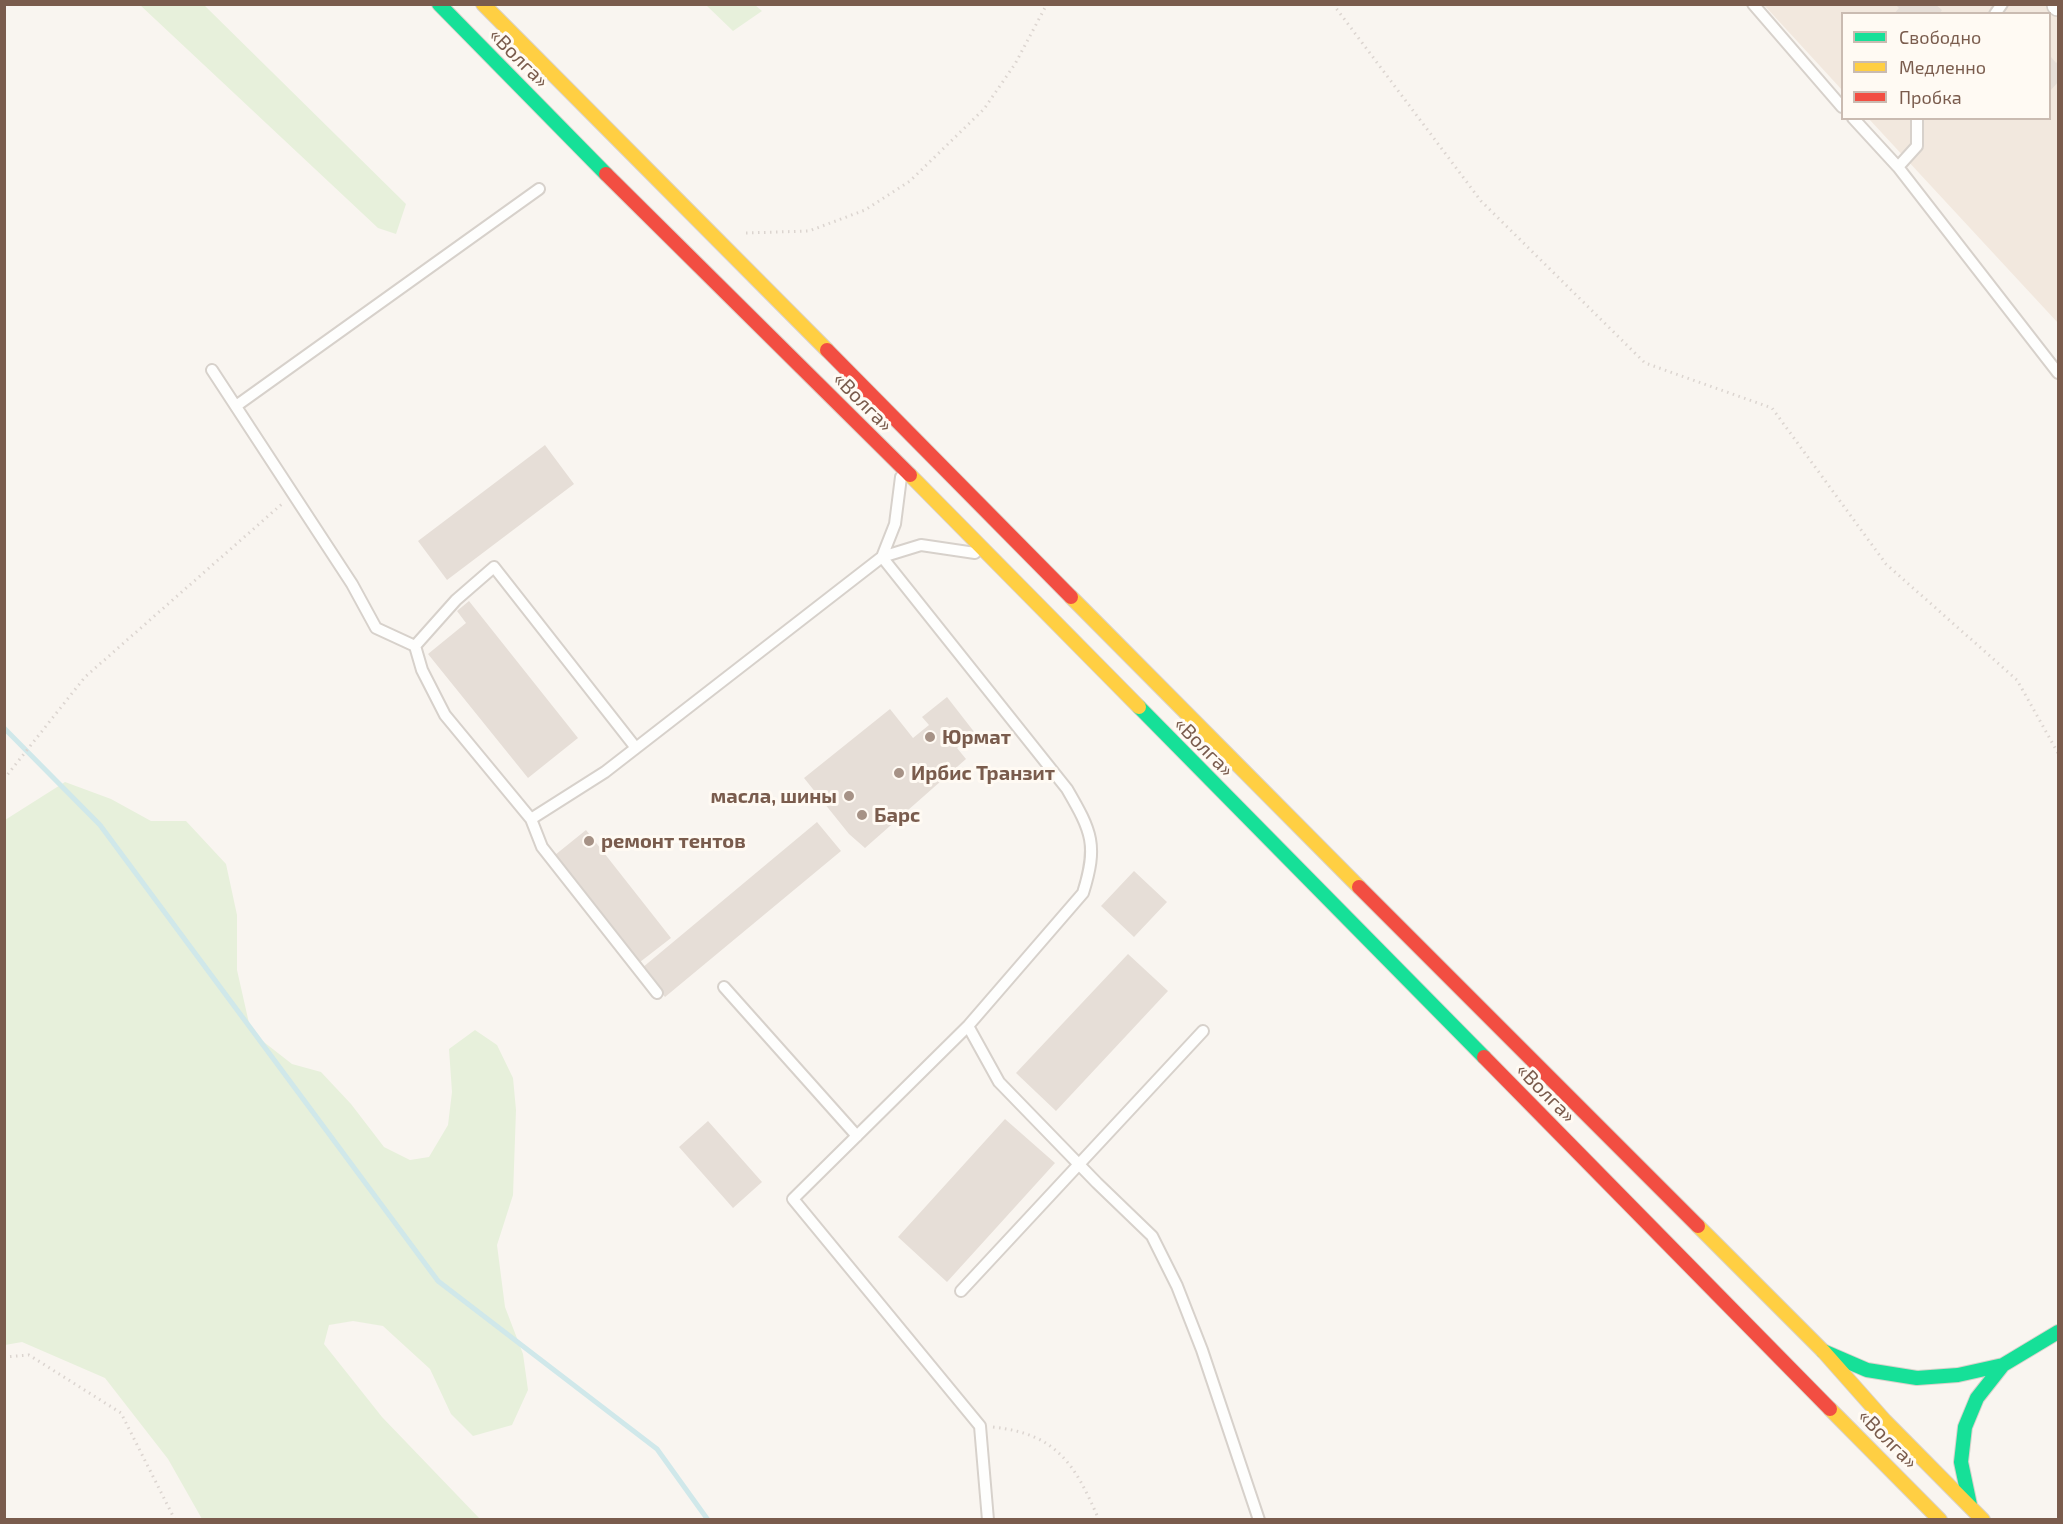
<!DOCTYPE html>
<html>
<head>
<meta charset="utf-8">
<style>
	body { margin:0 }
	#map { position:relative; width:2063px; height:1524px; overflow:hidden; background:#f9f5f0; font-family:"Exo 2",sans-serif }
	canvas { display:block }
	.frame { position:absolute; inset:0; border:6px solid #7a5c4d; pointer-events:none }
	.legend { position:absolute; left:1841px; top:12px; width:210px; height:108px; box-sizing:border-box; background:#fffaf3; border:2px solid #cabbb1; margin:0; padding:8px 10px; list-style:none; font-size:18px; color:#7a5c4d }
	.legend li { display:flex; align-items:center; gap:12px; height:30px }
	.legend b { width:30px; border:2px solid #cabbb1 }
</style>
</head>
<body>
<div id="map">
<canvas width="2063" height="1524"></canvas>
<div class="frame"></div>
<ul class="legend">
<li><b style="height:8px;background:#16e098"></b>Свободно</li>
<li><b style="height:8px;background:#ffcf43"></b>Медленно</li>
<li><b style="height:8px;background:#f24e42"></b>Пробка</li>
</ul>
</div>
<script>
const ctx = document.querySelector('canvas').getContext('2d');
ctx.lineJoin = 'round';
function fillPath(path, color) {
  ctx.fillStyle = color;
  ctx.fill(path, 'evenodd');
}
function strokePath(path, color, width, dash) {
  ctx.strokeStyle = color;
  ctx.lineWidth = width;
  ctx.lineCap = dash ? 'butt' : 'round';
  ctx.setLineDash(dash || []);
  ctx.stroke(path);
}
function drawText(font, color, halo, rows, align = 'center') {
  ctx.font = font + ' "Exo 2",sans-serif';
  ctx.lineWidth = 6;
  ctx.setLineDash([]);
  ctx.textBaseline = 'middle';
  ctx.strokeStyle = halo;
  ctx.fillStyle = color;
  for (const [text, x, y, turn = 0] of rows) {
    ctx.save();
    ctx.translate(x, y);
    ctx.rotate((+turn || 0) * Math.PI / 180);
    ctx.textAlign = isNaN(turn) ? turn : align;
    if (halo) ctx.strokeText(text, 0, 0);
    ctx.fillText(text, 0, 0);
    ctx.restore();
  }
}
fillPath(new Path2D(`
	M1764,5h294v318l-189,-204 181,-1v-104h-208v76z`), '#f2e8de');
fillPath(new Path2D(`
	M140,5h64l202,199 -10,30 -18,-6z
	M706,5h49l7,6 -29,20z
	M65,782l46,17 40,22h35l40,43 11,51v55l14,62 41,32 29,8 30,32 33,43 26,13 19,-3 19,-32 4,-33 -3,-43 26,-19 22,15 16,33 3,32 -3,85 -16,50 8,62 18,47 5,36 -16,35 -39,11 -22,-22 -21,-45 -47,-43 -30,-5 -24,4 -5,19 58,73 98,102h-278l-34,-60 -63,-81 -83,-36 -17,3v-525z`), '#e7f0db');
strokePath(new Path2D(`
	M4,728l96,97 338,456 219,168 51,71`), '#d0e8ea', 5);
fillPath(new Path2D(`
	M1896,5h40l6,5 -3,4h-45l5,-6z
	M2051,57l5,6 2,-2v21l-8,9v-33z
	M545,445l29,39 -127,96 -29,-39z
	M469,601l109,137 -50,40 -100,-124 38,-31 -9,-12z
	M947,697l28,36 -18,15 9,11 -101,89 -16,-14 -45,-56 86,-69 23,29 16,-13 -7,-8z
	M817,822l24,29 -176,146 -23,-29z
	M586,830l85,108 -31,24 -85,-107z
	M1134,871l33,31 -33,35 -33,-31z
	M1128,954l40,37 -112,120 -40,-38z
	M1005,1119l50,44 -108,119 -49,-45z
	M708,1121l54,61 -29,26 -54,-61z`), '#e6ded7');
const lane = new Path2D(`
	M1753,4l89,103
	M1995,14l7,-10
	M1853,118l45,49 160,206
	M1898,167l19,-21v-28
	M212,370l140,214 24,44 39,18
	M236,406l303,-217
	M882,557l185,232c25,43 31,56 16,104l-115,133 -175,173 187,227 8,94
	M882,557l13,-33 6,-47
	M636,748l-142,-181 -38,33 -41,46 7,24 23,45 86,104 74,-47 277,-215 39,-12 54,8
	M531,819l11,28 115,146
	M724,987l133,149
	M968,1026l31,56 98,101 55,53 25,50 25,64 57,170
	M961,1291l242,-260`);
const street = new Path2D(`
	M2058,4v1`);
const fast = new Path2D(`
	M439,4l167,170
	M1139,707l345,350
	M1823,1351l44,19 50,8 41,-3 45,-10 55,-33
	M1970,1505l-9,-43 4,-35 12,-29 26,-33`);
const slow = new Path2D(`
	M483,4l344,346
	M910,475l229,232
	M1071,597l288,290
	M1698,1226l125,125 62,70 98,99
	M1830,1409l110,111`);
const jam = new Path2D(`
	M606,174l304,301
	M827,350l244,247
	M1359,887l339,339
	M1484,1057l346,352`);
strokePath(lane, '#d7d1cb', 14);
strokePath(street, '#d7d1cb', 24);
strokePath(fast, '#d9d2cb', 16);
strokePath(slow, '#d9d2cb', 16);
strokePath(jam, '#d9d2cb', 16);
strokePath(new Path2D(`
	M1333,4l148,197 164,162 127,45 114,156 131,116 41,73
	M746,233l63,-2 56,-21 45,-29 74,-72 31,-45 32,-60
	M4,779l81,-102 198,-174
	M4,1357l25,-2 92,58 54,107
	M993,1427c64,7 82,37 106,93`), '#dcd5d0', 3, [1.5, 4.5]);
strokePath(lane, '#fefefd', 10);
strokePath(street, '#fefefd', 21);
strokePath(fast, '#16e098', 14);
strokePath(slow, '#ffcf43', 14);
strokePath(jam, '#f24e42', 14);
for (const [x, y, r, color] of [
	[930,737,6,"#a69286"],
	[899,773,6,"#a69286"],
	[849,796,6,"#a69286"],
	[862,815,6,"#a69286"],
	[589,841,6,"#a69286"]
]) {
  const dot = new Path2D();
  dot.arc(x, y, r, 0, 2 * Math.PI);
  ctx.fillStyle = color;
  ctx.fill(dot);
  strokePath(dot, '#fffaf3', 2);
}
drawText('20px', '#7a5c4d', '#fffaf3', [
	["«Волга»",519,58,45],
	["«Волга»",863,402,45],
	["«Волга»",1204,747,45],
	["«Волга»",1546,1093,45],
	["«Волга»",1888,1439,45]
]);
drawText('bold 20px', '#7a5c4d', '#fffaf3', [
	["Юрмат",942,737],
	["Ирбис Транзит",911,773],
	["масла, шины",837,796,"right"],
	["Барс",874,815],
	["ремонт тентов",601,841]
], 'left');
</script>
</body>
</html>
